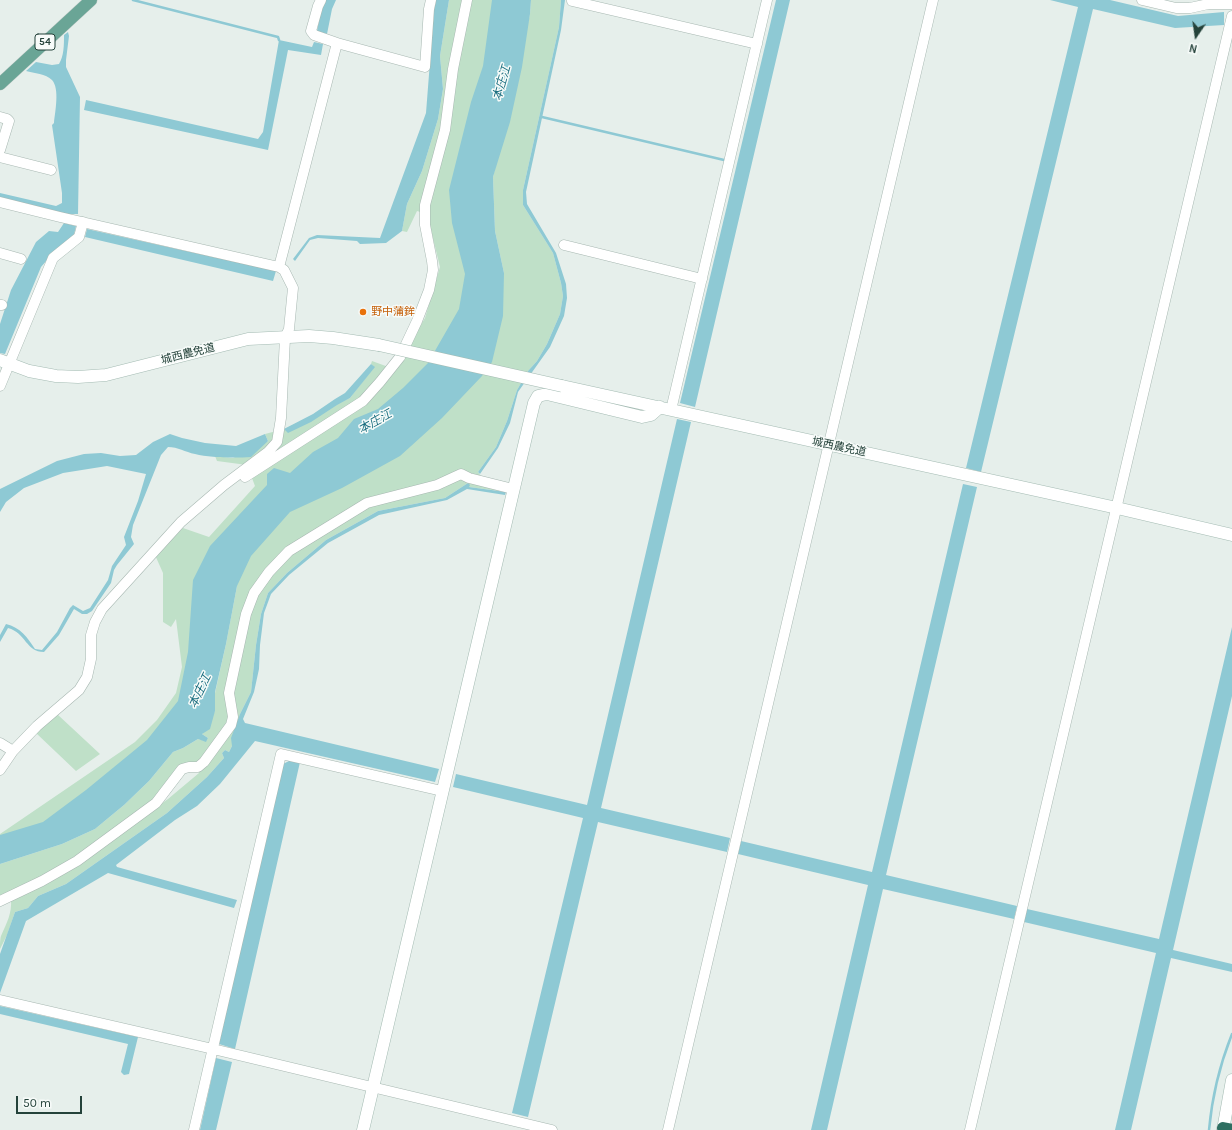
<!DOCTYPE html>
<html>
<head>
<meta charset="utf-8">
<style>
	body { margin:0 }
	#map { position:relative; width:1232px; height:1130px; overflow:hidden; background:#e6efeb; font-family:Karla,sans-serif }
	canvas { display:block }
	.north { position:absolute; left:1176px; top:16px; width:40px; height:40px; -webkit-text-stroke:3px #f7fbf9; paint-order:stroke; rotate:193deg; font-size:11px; font-weight:700; line-height:16px; text-align:center; color:#24423a }
	.north::after { content:''; display:block; margin:auto; width:14px; height:18px; background:#24423a; clip-path:polygon(50% 0,100% 100%,50% 72%,0 100%) }
	.scale { position:absolute; left:16px; top:1096px; width:66px; height:18px; box-sizing:border-box; border:2px solid #24423a; border-top:0; padding-left:5px; font-size:12px; line-height:14px; white-space:nowrap; color:#24423a; -webkit-text-stroke:3px #f7fbf9; paint-order:stroke }
</style>
</head>
<body>
<div id="map">
<canvas width="1232" height="1130"></canvas>
<div class="north">N</div>
<div class="scale">50 m</div>
</div>
<script>
const ctx = document.querySelector('canvas').getContext('2d');
ctx.lineJoin = 'round';
function fillPath(path, color) {
  ctx.fillStyle = color;
  ctx.fill(path, 'evenodd');
}
function strokePath(path, color, width, dash) {
  ctx.strokeStyle = color;
  ctx.lineWidth = width;
  ctx.lineCap = dash ? 'butt' : 'round';
  ctx.setLineDash(dash || []);
  ctx.stroke(path);
}
function drawText(font, color, halo, rows, align = 'center') {
  ctx.font = font + ' Karla,"Noto Sans JP",sans-serif';
  ctx.lineWidth = 3;
  ctx.setLineDash([]);
  ctx.textBaseline = 'middle';
  ctx.strokeStyle = halo;
  ctx.fillStyle = color;
  for (const [text, x, y, turn = 0] of rows) {
    ctx.save();
    ctx.translate(x, y);
    ctx.rotate((+turn || 0) * Math.PI / 180);
    ctx.textAlign = isNaN(turn) ? turn : align;
    if (halo) ctx.strokeText(text, 0, 0);
    ctx.fillText(text, 0, 0);
    ctx.restore();
  }
}
fillPath(new Path2D(`
	M449,0h55l-31,265 -6,76 -126,105 -69,43 -79,195 -36,55 -123,94 -34,9v-8l135,-92 22,-22 19,-27 6,-26 -6,-48 -5,8 -8,-5v-49l-8,-18 28,-27 26,9 46,-51 -8,-21 -30,-4 -2,-5 18,2 35,-17 -3,-7 19,-5 66,-31 24,-31 -3,-3 1,-3 22,8 31,-51 15,-51 -13,-53 -10,-3 -10,21 -5,-1 5,-27 15,-33 16,-52 5,-30 -3,-33z
	M531,0h30l-2,27 -36,163v15l30,48 8,30 2,13 -3,18 -13,30 -10,17 -9,10 -11,19 -10,31 -11,26 -18,25 3,4 25,6v10l-37,-5 -1,-4 -23,15 -67,13 -52,29 -39,33 -19,20 -7,21 -5,31 -5,47 -11,22 -8,32 -3,6 -4,-2 -3,3 2,5 -17,19 -40,36 -101,71 -28,12 -10,12 -13,4 -8,23 -7,14c0,-4 0,-10 1,-13 6,-14 11,-22 10,-37l-11,4v-39l62,-20 33,-15 29,-24 25,-24 24,-29 10,-4 15,-9 8,2 2,-3 -6,-4 13,-23v-18l11,-49 11,-58 1,-25 47,-56 110,-58 109,-174 -9,-42 -2,-54 37,-163zM196,765l3,8 -31,26 -35,25 22,-22 27,-36z
	M57,714l43,40 -24,17 -40,-38z`), '#bfe0c8');
fillPath(new Path2D(`
	M326,0h10l-4,9 -5,25 -10,-3 4,-21z
	M436,0h13l-9,56 3,33 -5,30 -16,52 -15,33 -5,27 -16,12 -26,1 -3,-3 -39,-3 -8,2 -15,21 -2,-2 16,-21 8,-3 63,3 46,-125 8,-103z
	M492,0h39l-1,14 -8,53 -12,55 -17,55 2,54 9,42 -1,43 -11,46 -10,14 -40,42 -42,38 -58,32 -52,24 -39,44 -14,30 -11,58 -11,48v19l-5,18 -8,5 6,4 -2,4 -8,-3 -15,9 -10,4 -24,29 -25,24 -29,24 -33,15 -62,20v-29l43,-13 43,-32 61,-50 31,-39 10,-49 5,-72 17,-34 57,-61v-11l7,-6 16,5 23,-21 25,-14 16,-19 24,-10 25,-21 25,-25 31,-54 6,-35 -13,-51 -3,-33 22,-88 12,-36z
	M561,0h4l-4,30 -35,162 1,12 29,49 10,31 1,14 -3,18 -14,31 -32,45 -8,31 -12,25 -18,26 -2,-2 18,-25 11,-26 10,-31 11,-19 9,-10 10,-17 13,-30 3,-18 -2,-13 -8,-30 -30,-48v-15l36,-163z
	M776,0h14l-95,407 -15,-4z
	M1050,0h60l68,16 46,-4v13l-49,3 -82,-19 -112,463 -15,-4 112,-461z
	M68,32l1,4 -3,24v7l14,30 -2,117h-15l-63,-17v-4l56,13 6,-3v-10l-10,-68 2,-2c1,-11 6,-34 -2,-43 -6,-6 -18,-7 -26,-9l10,-9 16,3 7,-1c5,-8 5,-19 5,-29z
	M279,40l33,7 2,-5 9,2 -2,11 -33,-5 -20,100 -184,-40 2,-10 172,39 5,-7z
	M64,223l12,3 -2,9 -21,18 -12,14 -36,87 -5,-1v-29l11,-34 25,-48 13,-11 9,1z
	M87,229l189,42 -3,10 -188,-44z
	M371,364l4,3 -25,31 -13,7 -26,17 -23,11 -4,-4 29,-15 22,-15 10,-6z
	M677,419l14,3 -90,386 129,30 -3,14 -129,-30 -70,295 -16,-4 71,-295 -130,-31 3,-13 131,31z
	M170,434l12,4 23,5 31,3 29,-12 3,7 -17,16c-16,1 -40,1 -56,-3 -10,-2 -17,-7 -27,-7l-7,8 -28,70 -2,12 3,7 -17,21 -3,5 -3,13 -19,28 -5,3h-5l-8,-5 -15,26 -15,17c-18,0 -18,-19 -36,-24l-8,14v-7l6,-11c14,3 22,14 29,25l7,1 15,-18 13,-24 3,-3 10,6 7,-3 18,-28 4,-14 14,-21 -2,-8 14,-36 8,-27 -39,-8 -44,7 -39,15 -18,14 -6,10v-23l57,-28 27,-7 17,-1 19,3 16,-1 17,-13z
	M468,483l2,2 -1,2 37,5 -1,3 -38,-6 -20,11 -68,15 -51,28 -39,32 -18,19 -7,19 -4,32 -1,24 -5,23 -11,27 2,4 194,46 -4,13 -180,-41 -35,43 -23,22 -22,14 -59,45 1,2 120,33 -3,8 -126,-35 -82,48 -26,72v-39l15,-42 13,-4 10,-12 28,-12 101,-71 40,-36 17,-19 -2,-5 3,-3 4,2 3,-6 -1,-8 9,-24 11,-22 5,-47 5,-31 7,-21 19,-20 39,-33 52,-29 67,-13z
	M963,484l14,3 -91,388 131,31 -3,13 -131,-30 -56,241h-16l57,-245 -130,-31 3,-13 131,31z
	M1232,627v69l-59,254 59,14v8l-61,-14 -40,172h-16l41,-177 -132,-31 3,-13 132,30z
	M291,760l9,2 -65,287 -16,-5 64,-280z
	M0,1006l138,31 -9,37 -5,1 -3,-3 7,-28 -128,-30z
	M216,1058l16,4 -16,68h-16z`), '#8ec9d4');
strokePath(new Path2D(`
	M133,0l145,37 1,3
	M542,117l182,43
	M1209,1130c3,-33 11,-66 23,-96`), '#8ec9d4', 2.5);
const street = new Path2D(`
	M1142,0l34,8h14l18,-4h24
	M572,1l185,43
	M337,43l88,24 4,-58 2,-9
	M0,117l7,2 2,2 -9,29
	M0,157l51,13
	M0,202l60,15 219,50 5,3 9,18 -4,41 -4,9 -4,80 -4,24 -9,10 -44,33 -43,37 -79,87 -7,13 -4,13v24l-4,18 -8,13 -42,36 -24,25 -13,19
	M564,245l138,34
	M0,253l21,6
	M279,267l58,-224 -23,-8 -3,-4 7,-25 3,-6
	M0,305h2
	M0,386l53,-128 26,-21 4,-15
	M671,410l96,-410
	M245,477l118,-76 17,-19 20,-25 17,-36 12,-31 4,-20 -1,-9 -7,-36v-20l20,-75 8,-61 14,-69
	M0,743l13,8
	M0,901l42,-20 35,-20 79,-58 26,-34 7,-2h9l6,-5 27,-37 2,-8 -4,-24 17,-79 8,-21 15,-21 20,-21 78,-48 70,-18 24,-11 8,4 44,11
	M0,1000l213,49 339,81
	M194,1130l87,-376 161,37
	M668,1130l265,-1130
	M970,1130l262,-1114`);
const secondary = new Path2D(`
	M0,360l29,11 27,5 22,1 28,-2 142,-36 61,-3 24,2 46,7
	M562,386l555,122 115,27
	M363,1130l171,-727 4,-7 9,-2 95,23 9,-2 9,-8
	M1223,1130l9,-50`);
const primary = new Path2D(`
	M0,84l91,-84`);
const highway = new Path2D(`
	M1223,1128l9,2`);
strokePath(street, '#a8b8b2', 11);
strokePath(secondary, '#a4bbb3', 13);
strokePath(primary, '#c2cac8', 13);
strokePath(highway, '#c2cac8', 13);
strokePath(street, '#fff', 10);
strokePath(secondary, '#fff', 12);
strokePath(primary, '#6aa596', 12);
strokePath(highway, '#2f6f62', 12);
const secondaryBridge = new Path2D(`
	M379,345l183,41`);
strokePath(secondaryBridge, '#a4bbb3', 13, []);
strokePath(secondaryBridge, '#fff', 12);
for (const [x, y, r, color] of [
	[363,312,4,"#e8710a"]
]) {
  const dot = new Path2D();
  dot.arc(x, y, r, 0, 2 * Math.PI);
  ctx.fillStyle = color;
  ctx.fill(dot);
  strokePath(dot, '#f7fbf9', 1.5);
}
for (const [x, y, w] of [
	[45,42,20]
]) {
  const box = new Path2D();
  box.roundRect(x - w / 2, y - 8, w, 16, 3);
  ctx.fillStyle = '#f7fbf9';
  ctx.fill(box);
  strokePath(box, '#24423a', 1);
}
drawText('bold 10px', '#24423a', null, [
	["54",45,42]
]);
drawText('11px', '#c56008', '#f7fbf9', [
	["野中蒲鉾",371,312]
], 'left');
drawText('11px', '#24423a', '#f7fbf9', [
	["城西農免道",188,354,-14],
	["城西農免道",839,447,12]
]);
drawText('italic 12px', '#1c6f80', '#f7fbf9', [
	["本庄江",502,83,-74],
	["本庄江",375,422,-29],
	["本庄江",200,691,-64]
]);
</script>
</body>
</html>
